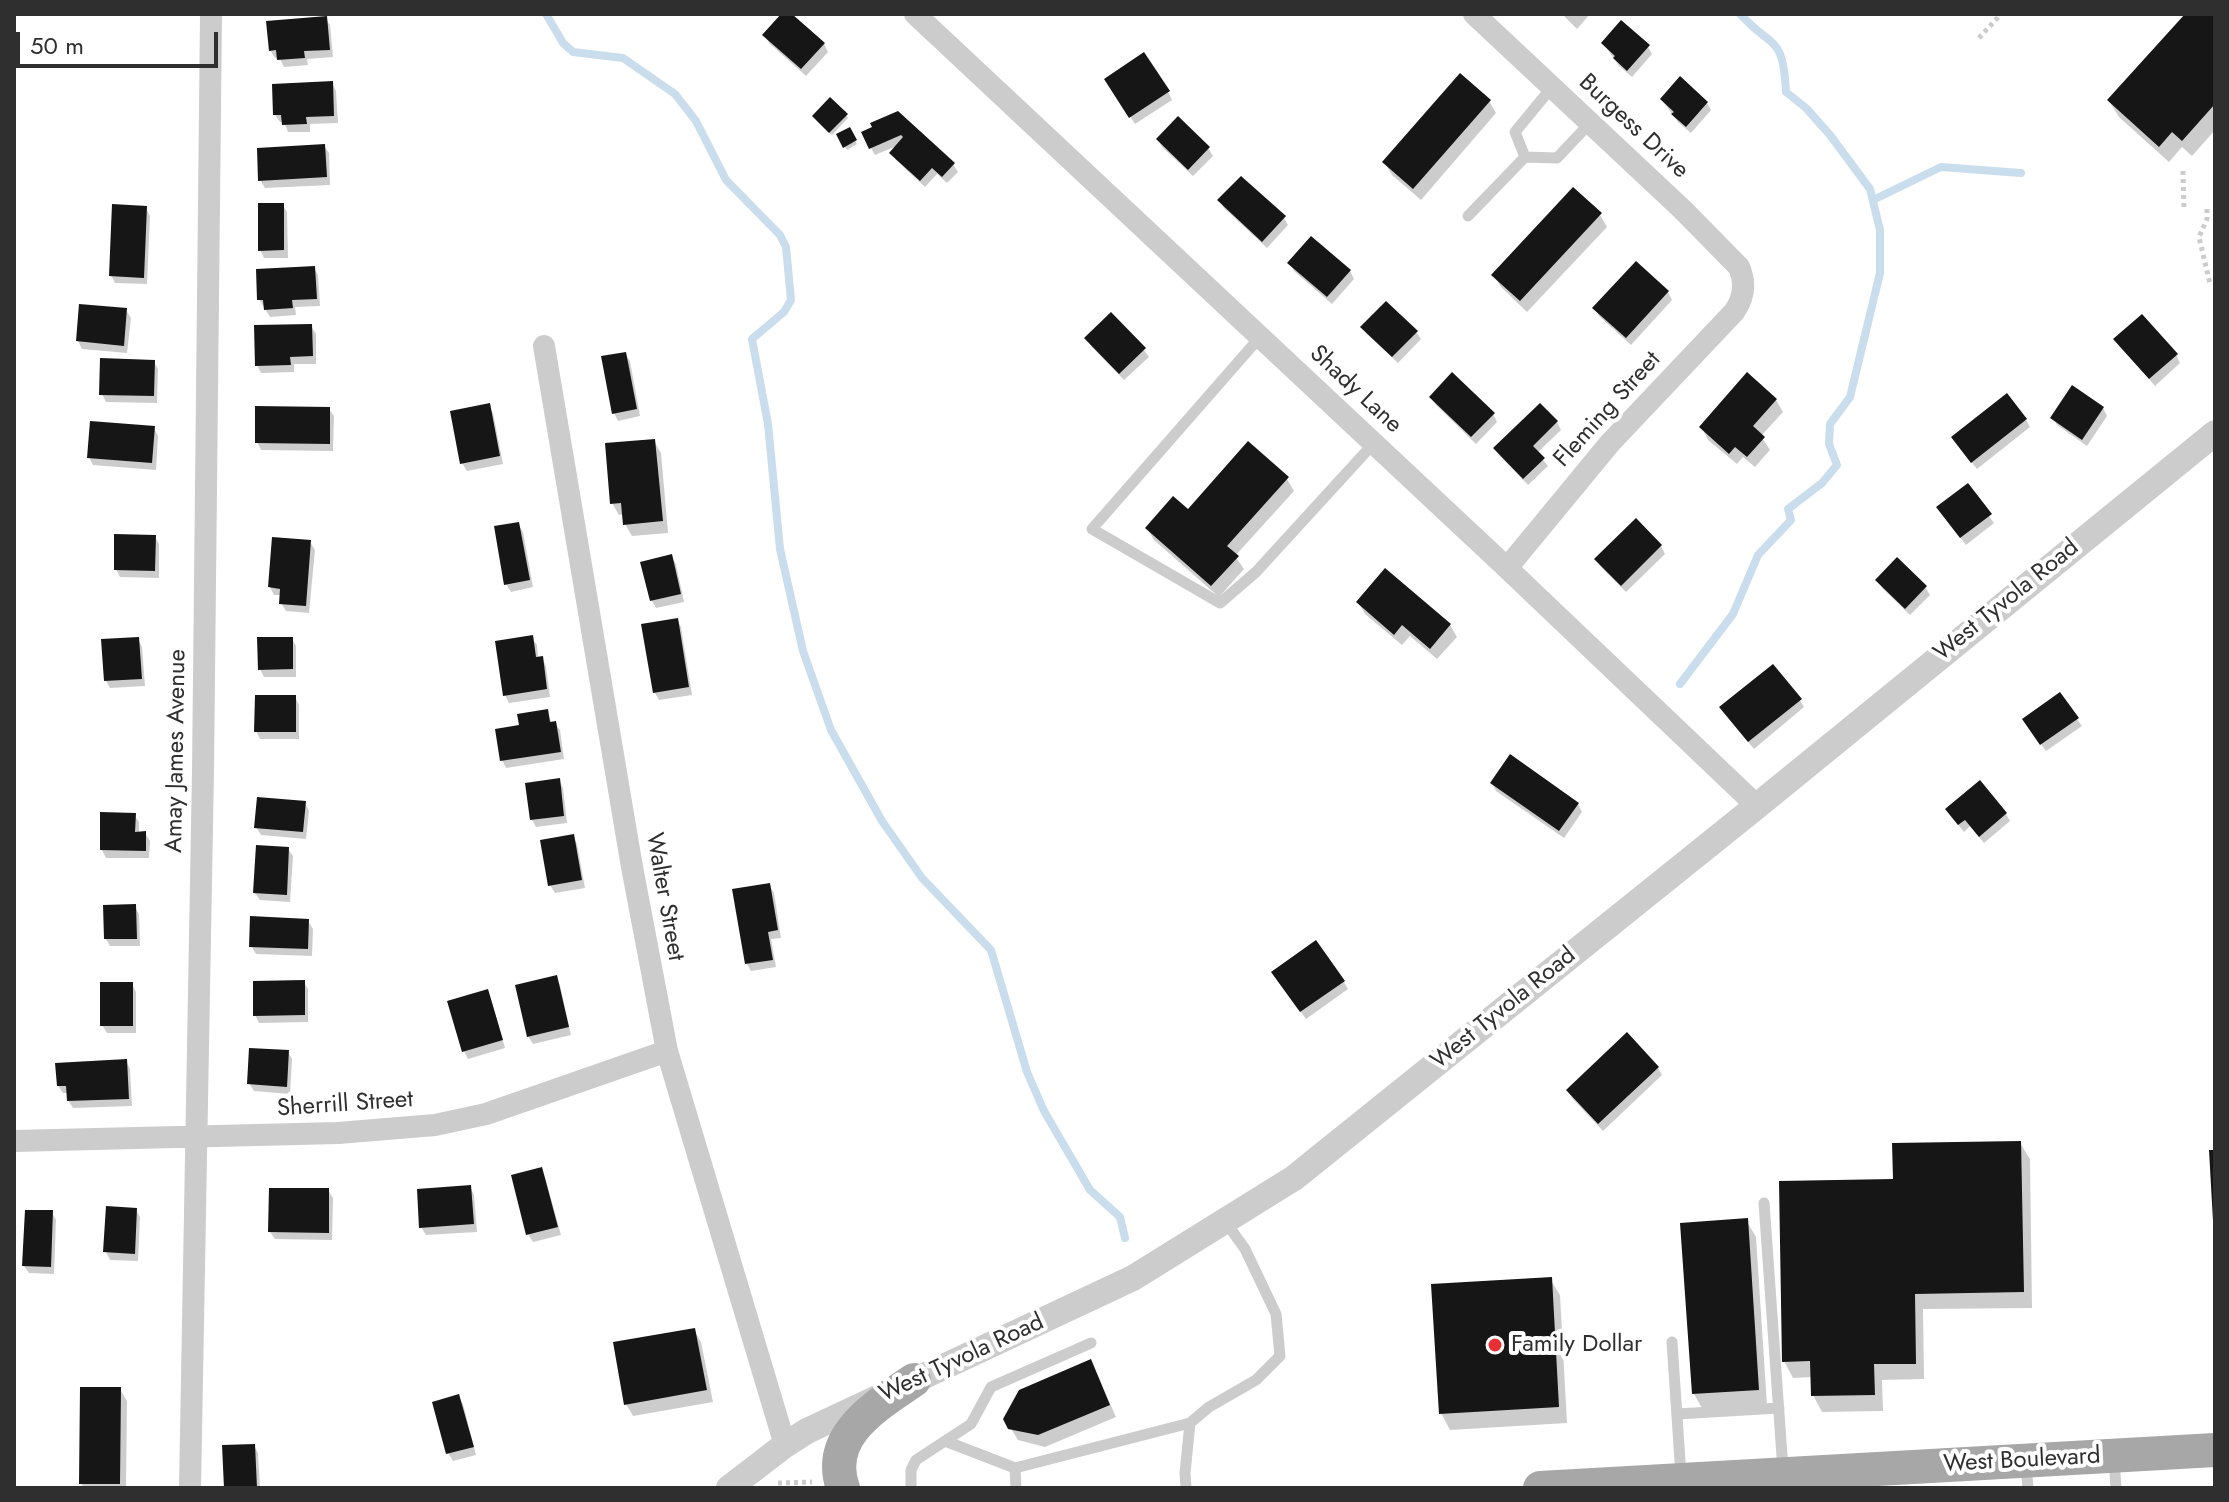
<!DOCTYPE html>
<html>
<head>
<meta charset="utf-8">
<style>
	body { margin:0 }
	#map { position:relative; width:2229px; height:1502px; overflow:hidden; background:#fff; font-family:Jost,sans-serif }
	canvas { display:block }
	.frame { position:absolute; inset:0; border:16px solid #2f2f2f; pointer-events:none }
	.scale { position:absolute; left:16px; top:32px; width:202px; height:36px; box-sizing:border-box; border:4px solid #2f2f2f; border-top:0; padding-left:10px; font-size:24px; line-height:28px; white-space:nowrap; color:#2f2f2f; -webkit-text-stroke:6px #fff; paint-order:stroke }
</style>
</head>
<body>
<div id="map">
<canvas width="2229" height="1502"></canvas>
<div class="frame"></div>
<div class="scale">50 m</div>
</div>
<script>
const ctx = document.querySelector('canvas').getContext('2d');
ctx.lineJoin = 'round';
function fillPath(path, color) {
  ctx.fillStyle = color;
  ctx.fill(path, 'evenodd');
}
function strokePath(path, color, width, dash) {
  ctx.strokeStyle = color;
  ctx.lineWidth = width;
  ctx.lineCap = dash ? 'butt' : 'round';
  ctx.setLineDash(dash || []);
  ctx.stroke(path);
}
function drawText(font, color, halo, rows, align = 'center') {
  ctx.font = font + ' Jost,sans-serif';
  ctx.lineWidth = 8;
  ctx.setLineDash([]);
  ctx.textBaseline = 'middle';
  ctx.strokeStyle = halo;
  ctx.fillStyle = color;
  for (const [text, x, y, turn = 0] of rows) {
    ctx.save();
    ctx.translate(x, y);
    ctx.rotate((+turn || 0) * Math.PI / 180);
    ctx.textAlign = isNaN(turn) ? turn : align;
    if (halo) ctx.strokeText(text, 0, 0);
    ctx.fillText(text, 0, 0);
    ctx.restore();
  }
}
fillPath(new Path2D(`
	M783,14h6l35,30 4,8 -22,24 -37,-33 -4,-8z
	M1562,14h28l-13,15z
	M2188,14h27v116l-23,26 -10,-9 -13,15 -50,-45 -10,-16z
	M325,18l5,7 3,32 -26,2 1,6 -24,2 -5,-10 -4,1 -5,-8z
	M1603,43l45,4 4,7 -20,23 -13,-11z
	M332,83l4,8 2,32 -28,1v8h-22l-4,-10h-4l-5,-7z
	M1111,87l57,5 4,8 -37,24z
	M1662,100l45,3 4,7 -20,23 -13,-11z
	M1489,101l7,12 -75,87 -29,-25 -7,-12z
	M898,113l55,51 5,8 -11,11 -10,-9 -12,13 -29,-27 -5,-7 8,-8 -24,10 -4,-7z
	M846,115l2,3 -16,17 -16,-15z
	M849,129l8,15 -10,6 -9,-15z
	M1158,139l50,9 5,8 -20,20 -31,-29z
	M324,146l5,7 1,32 -65,3 -5,-8z
	M1220,200l64,18 4,7 -21,23 -43,-40z
	M283,205l4,7 1,46h-24l-4,-8z
	M146,208l4,8 -3,68 -32,-1 -4,-8z
	M1600,215l7,12 -80,85 -26,-25 -7,-11z
	M1290,264l60,7 4,8 -22,25 -38,-33z
	M314,268l4,7 2,31 -25,1 1,8 -26,2 -11,-18z
	M1668,292l4,8 -41,45 -32,-29 -4,-8z
	M126,310l5,8 -4,35 -45,-4 -4,-8z
	M1111,315l33,35 5,7 -25,23 -33,-34 -4,-8z
	M311,326l5,8v30h-22v8l-33,1 -4,-8z
	M1363,327l53,5 5,7 -23,24 -31,-29z
	M2116,340l60,15 4,8 -25,23z
	M625,354l5,7 10,55 -22,5 -4,-8z
	M154,362l4,7 -1,34 -51,-1 -4,-8z
	M1431,397l62,17 4,8 -21,22 -40,-39z
	M1776,400l7,12 -22,24 9,14 -15,17 -12,-10 -6,7 -29,-24 -6,-12z
	M489,406l4,7 10,51 -36,7 -5,-8z
	M2103,408l4,8 -20,30 -30,-21 -4,-7z
	M329,409l5,7 -1,35 -72,-1 -4,-8z
	M2026,420l4,7 -53,42 -19,-24z
	M1557,422l4,8 -24,23 11,13 -20,19 -28,-29 -4,-8z
	M154,428l4,8 -2,34 -63,-5 -4,-8z
	M654,441l7,12 7,80 -36,3 -7,-12 -1,-10 -5,1 -7,-12z
	M1287,479l7,12 -59,65 9,13 -25,28 -65,-57 -7,-12 41,-16z
	M1967,486l27,37 -28,22 -23,-30z
	M1636,521l25,25 4,8 -39,38 -25,-25 -4,-7z
	M518,524l5,8 10,55 -22,5 -5,-8z
	M155,537l4,7v34l-39,-1 -4,-8z
	M310,542l5,8 -6,63 -23,-2 -5,-8 1,-8h-8l-4,-8z
	M671,556l5,8 8,38 -28,6 -4,-7z
	M1878,580l47,7 5,8 -20,20 -28,-27z
	M1358,602l92,23 7,12 -20,22 -27,-23 -8,9 -37,-31z
	M677,620l4,7 11,68 -33,5 -4,-7z
	M532,638l5,7 1,13h4l4,8 4,31 -41,6 -4,-8z
	M138,639l4,8 3,39 -35,2 -4,-7z
	M292,639l4,7v31h-32l-4,-8z
	M295,697l4,8v34h-39l-4,-8z
	M1800,700l4,7 -50,42 -28,-34z
	M547,711l5,13 3,-1 5,7 4,29 -58,9 -4,-8 19,-33z
	M2077,719l5,7 -36,25 -17,-24z
	M559,780l4,8 4,35 -31,4 -4,-7z
	M1492,783l86,21 4,8 -18,26 -68,-47z
	M305,803l4,8 -3,28 -45,-4 -5,-8z
	M2006,814l4,7 -26,22 -14,-17 -6,6 -12,-15z
	M134,815l5,7v12l6,-1 5,8 -1,17h-43l-4,-8z
	M573,836l4,8 8,44 -30,5 -5,-8z
	M288,849l5,7 -3,46 -30,-2 -5,-7z
	M769,885l5,8 7,45 -10,1 5,28 -25,4 -4,-7z
	M134,906l5,8 1,32h-30l-4,-7z
	M308,921l5,8 -1,27 -56,-2 -5,-8z
	M556,978l4,7 11,50 -38,9 -5,-8z
	M1278,980l66,2 4,7 -42,30z
	M304,982l4,7v33l-49,1 -4,-8z
	M132,984l4,8v41h-29l-5,-8z
	M487,992l4,7 14,49 -37,11 -4,-8z
	M288,1052l4,7 -2,35 -36,-3 -5,-8z
	M126,1061l4,8 2,37 -59,2 -5,-8v-7h-5l-5,-7z
	M1658,1068l4,7 -59,56 -31,-33 -4,-7z
	M2020,1143l10,16 2,149 -109,1 1,70 -42,1 1,31 -61,1 -9,-17v-18l-20,1 -9,-17 111,-180z
	M541,1169l4,8 16,58 -28,7 -5,-8z
	M470,1187l4,8 3,37 -51,3 -5,-8z
	M328,1190l5,8 -1,42 -57,-1 -5,-7z
	M136,1210l4,7 -2,44 -28,-1 -4,-8z
	M52,1212l4,8 -2,54 -25,-1 -5,-7z
	M1746,1220l10,17 11,168 -64,5 -9,-16z
	M1550,1279l10,16 7,128 -117,7 -9,-17z
	M694,1330l7,12 12,60 -80,14 -7,-12z
	M1097,1374l19,43 -71,30 -27,-7 -13,-21z
	M120,1389l7,12 -1,87h-42l-3,-5z
	M458,1397l5,7 13,51 -23,6 -5,-8z
	M254,1446l4,7 2,35h-34z`), '#0003');
strokePath(new Path2D(`
	M546,14l17,29 10,9 50,6 52,36 21,27 30,59 54,55 6,12 5,53 -7,12 -32,27 16,85 12,125 23,102 28,79 51,91 40,57 69,72 36,122 17,39 46,79 30,27 5,21
	M1873,200l68,-33 80,6
	M1680,684l53,-70 25,-59 33,-35 -3,-11 34,-26 15,-18 -8,-21 1,-20 20,-27 30,-124v-43l-10,-41 -40,-54 -24,-27 -20,-16c-3,-58 -13,-42 -46,-78`), '#c9ddec', 8);
fillPath(new Path2D(`
	M781,14h11l33,29 -24,26 -39,-34z
	M2185,14h30v90l-33,37 -10,-9 -13,15 -52,-47z
	M327,16l3,34 -26,1 1,7 -28,2 -1,-10 -7,1 -3,-30z
	M1621,20l29,25 -23,26 -14,-13 2,-2 -14,-13z
	M1144,52l26,39 -41,27 -25,-39z
	M1460,73l31,27 -78,89 -31,-27z
	M1680,76l28,26 -22,25 -15,-13 3,-2 -14,-13z
	M333,81l1,35 -28,1 1,7 -25,1 -1,-10h-8l-1,-31z
	M830,97l18,17 -19,19 -17,-17z
	M898,111l57,52 -13,14 -10,-9 -12,13 -31,-28 14,-16 -2,-2 -32,14 -8,-17 11,-5 -2,-4z
	M1178,116l32,31 -22,23 -32,-31z
	M850,127l7,13 -14,8 -7,-14z
	M325,144l2,33 -69,4 -1,-33z
	M1241,176l45,40 -24,26 -45,-42z
	M1573,187l29,26 -82,88 -29,-26z
	M258,203h26v47l-26,1z
	M112,204l35,2 -3,72 -35,-2z
	M1311,236l40,34 -24,27 -40,-34z
	M1636,261l33,30 -43,47 -34,-30z
	M315,266l2,33 -25,1 1,8 -29,2 -1,-10h-6l-1,-31z
	M1386,301l32,30 -26,26 -32,-30z
	M79,304l48,4 -3,38 -48,-5z
	M1111,312l35,36 -27,26 -35,-36z
	M2142,314l36,40 -29,25 -36,-40z
	M312,324l1,32 -23,1 1,8 -36,1 -1,-41z
	M626,352l11,57 -25,5 -11,-58z
	M100,358l55,2 -1,36 -55,-1z
	M1452,372l43,41 -24,24 -42,-40z
	M1747,372l30,27 -24,27 12,11 -18,20 -12,-10 -6,7 -30,-27z
	M2072,385l32,22 -22,33 -32,-22z
	M2007,393l20,26 -56,44 -20,-26z
	M490,403l10,53 -40,8 -10,-53z
	M1540,403l18,18 -25,25 12,12 -22,21 -30,-31z
	M255,406l75,1v37l-75,-1z
	M90,421l65,5 -3,37 -65,-5z
	M655,439l8,82 -40,4 -2,-22 -11,1 -5,-61z
	M1248,441l41,36 -62,69 12,10 -28,30 -66,-58 28,-32 15,13z
	M1968,483l24,31 -32,24 -24,-31z
	M1636,518l26,27 -41,41 -27,-27z
	M519,522l11,58 -26,5 -10,-59z
	M114,534l42,1 -1,36 -41,-1z
	M272,537l39,3 -5,66 -27,-2 1,-15 -12,-2z
	M672,554l9,40 -31,7 -10,-39z
	M1897,557l30,29 -22,23 -30,-29z
	M1385,568l66,56 -21,25 -28,-24 -8,10 -38,-33z
	M678,618l11,69 -36,6 -12,-69z
	M533,635l3,22 7,-1 4,33 -44,7 -8,-55z
	M139,637l3,42 -38,2 -3,-42z
	M257,637h36v32l-35,1z
	M1773,664l29,35 -54,43 -29,-35z
	M2060,692l19,26 -39,27 -18,-26z
	M255,695h41v37h-42z
	M548,709l2,13 6,-1 5,31 -61,9 -5,-32 24,-4 -2,-11z
	M1510,754l69,49 -20,28 -69,-48z
	M560,778l4,38 -34,4 -5,-37z
	M1980,780l27,33 -28,24 -14,-17 -7,5 -13,-16z
	M257,797l49,4 -3,31 -49,-4z
	M100,812l36,1 -1,19 11,-1v20l-46,-1z
	M574,834l8,46 -34,6 -8,-46z
	M256,845l33,2 -2,48 -34,-2z
	M770,883l8,47 -10,2 5,28 -28,4 -13,-75z
	M136,904l1,35h-33l-1,-34z
	M250,916l59,3 -1,30 -59,-2z
	M1316,940l29,41 -45,31 -29,-40z
	M557,975l12,52 -42,10 -12,-52z
	M305,980v35l-52,1v-35z
	M100,982h33v44h-33z
	M488,989l15,51 -41,12 -15,-51z
	M1627,1032l32,35 -61,57 -32,-34z
	M249,1048l40,2 -2,37 -40,-3z
	M127,1059l2,40 -62,2 -1,-15h-9l-2,-23z
	M2021,1141l3,151 -109,2 1,70h-42l1,31 -64,1 -1,-35 -28,1 -3,-181 114,-2 -1,-36z
	M2209,1150h6v71h-2z
	M542,1167l16,60 -32,8 -15,-60z
	M471,1185l3,39 -55,4 -2,-39z
	M269,1188h60v45l-61,-1z
	M106,1206l31,2 -2,46 -32,-2z
	M25,1210h28l-2,57 -29,-1z
	M1748,1218l11,172 -67,4 -12,-171z
	M1552,1277l7,130 -120,7 -8,-130z
	M695,1328l12,62 -83,15 -11,-63z
	M1091,1359l19,46 -72,30 -30,-6 -5,-10 16,-29z
	M80,1387h41l-1,97h-41z
	M459,1394l15,53 -28,7 -14,-52z
	M255,1444l2,44h-33l-2,-43z`), '#161616');
strokePath(new Path2D(`
	M1979,38l22,-24
	M2183,171l1,40
	M2207,209v10l-8,18 11,47
	M778,1483l34,-1`), '#ccc', 5, [4, 4]);
strokePath(new Path2D(`
	M1552,87l-37,45 10,25 32,1 33,-35
	M1468,216l57,-59
	M1260,337l-168,192 128,74 36,-31 118,-129
	M1764,1203l19,267
	M1672,1342l9,134
	M1677,1414l102,-6
	M1190,1423l19,-16 47,-27 24,-24 -4,-42 -31,-65 -20,-28
	M945,1441l70,27 1,20
	M2114,1460l2,28
	M2026,1465l2,23
	M1015,1468l175,-45 -5,50 1,15
	M911,1488v-18l5,-10 55,-36 20,-37 100,-44`), '#ccc', 11);
strokePath(new Path2D(`
	M915,14l592,554 250,238
	M1474,14l209,196 56,57c7,16 5,31 -5,45l-124,131 -103,125
	M544,346l88,521 35,184 118,394
	M14,1141l324,-8 97,-8 51,-11 181,-63
	M190,1488l13,-717 8,-757`), '#ccc', 22);
strokePath(new Path2D(`
	M729,1488l56,-43 22,-14 326,-153 161,-100 463,-372 458,-373`), '#ccc', 26);
strokePath(new Path2D(`
	M843,1488c-19,-53 35,-83 71,-108
	M1540,1488l675,-38`), '#a7a7a7', 34);
for (const [x, y, r, color] of [
	[1495,1345,8,"#e73034"]
]) {
  const dot = new Path2D();
  dot.arc(x, y, r, 0, 2 * Math.PI);
  ctx.fillStyle = color;
  ctx.fill(dot);
  strokePath(dot, '#fff', 3);
}
drawText('24px', '#2f2f2f', '#fff', [
	["Burgess Drive",1633,127,43],
	["Shady Lane",1355,390,43],
	["Fleming Street",1608,410,-48],
	["West Tyvola Road",2007,601,-39],
	["Amay James Avenue",177,751,-89],
	["Walter Street",664,897,80],
	["West Tyvola Road",1504,1009,-39],
	["Sherrill Street",345,1105,-4],
	["West Tyvola Road",962,1359,-25],
	["West Boulevard",2022,1461,-3]
]);
drawText('24px', '#2f2f2f', '#fff', [
	["Family Dollar",1511,1345]
], 'left');
</script>
</body>
</html>
